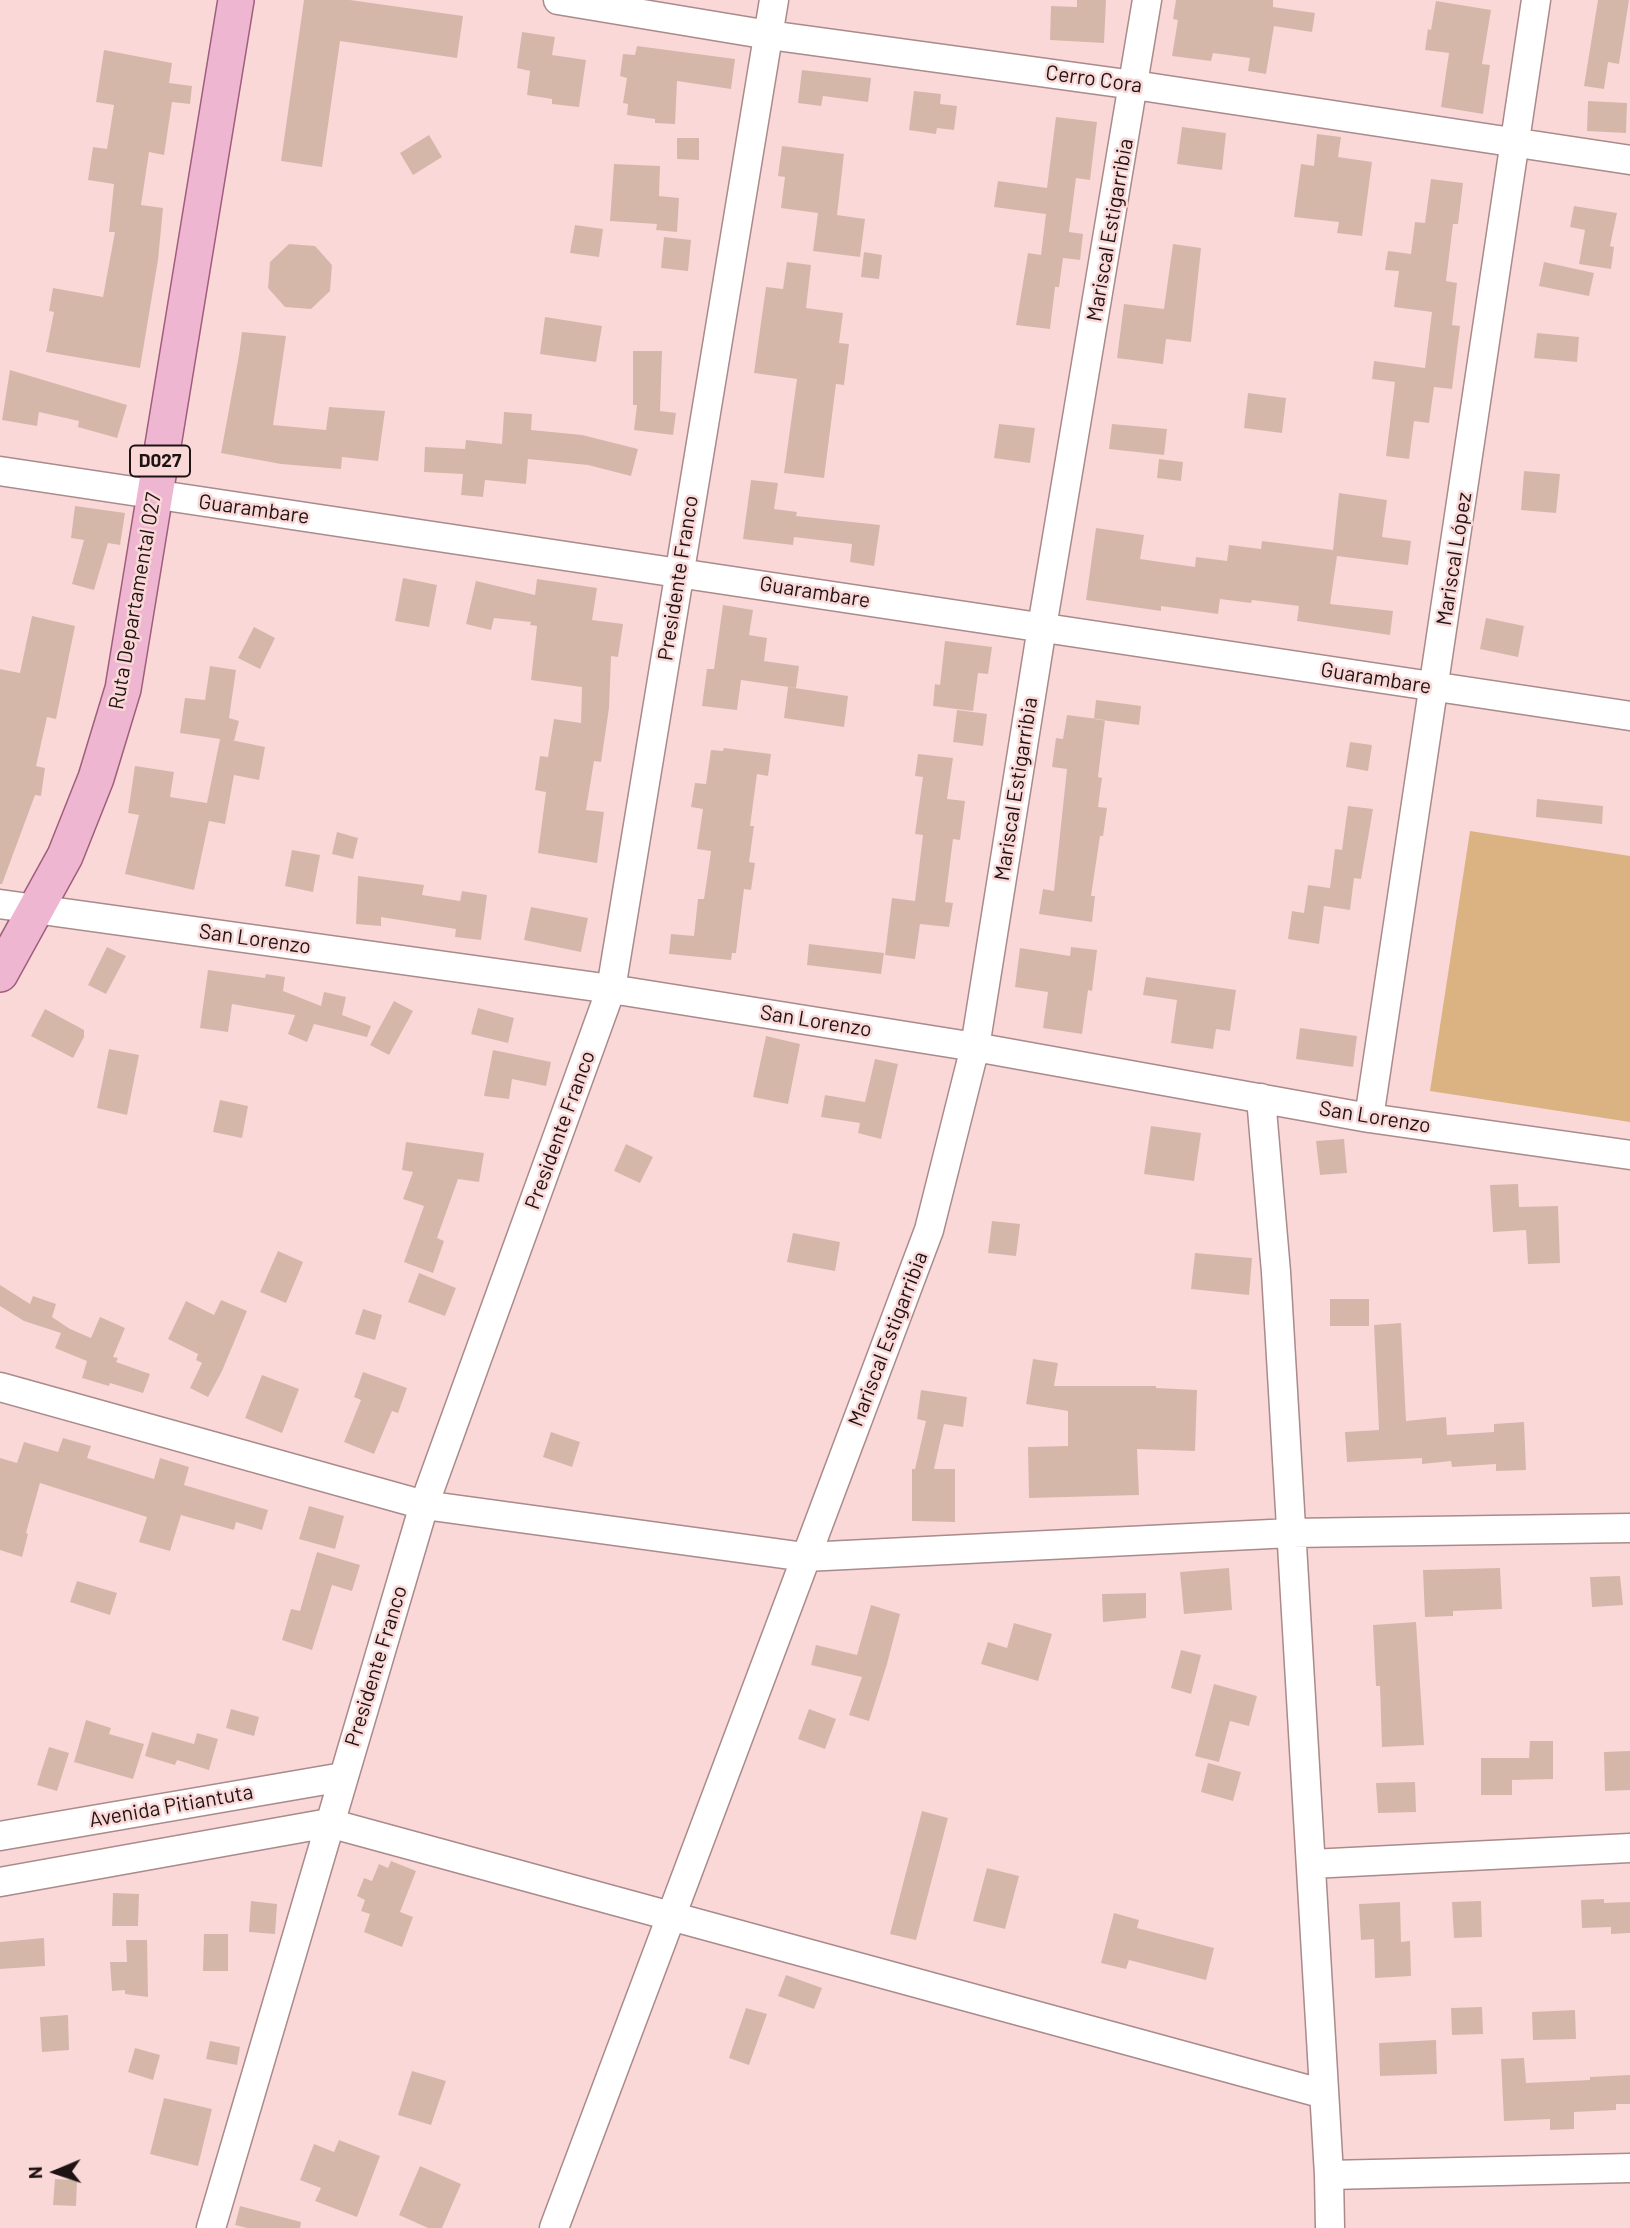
<!DOCTYPE html>
<html>
<head>
<meta charset="utf-8">
<style>
	body { margin:0 }
	#map { position:relative; width:1630px; height:2228px; overflow:hidden; background:#fbd8d8; font-family:Barlow,sans-serif }
	canvas { display:block }
	.north { position:absolute; left:21px; top:2137px; width:70px; height:70px; -webkit-text-stroke:5px #fbd8d8; paint-order:stroke; rotate:268deg; font-size:19px; font-weight:700; line-height:28px; text-align:center; color:#1e1313 }
	.north::after { content:''; display:block; margin:auto; width:24px; height:32px; background:#1e1313; clip-path:polygon(50% 0,100% 100%,50% 72%,0 100%) }
</style>
</head>
<body>
<div id="map">
<canvas width="1630" height="2228"></canvas>
<div class="north">N</div>
</div>
<script>
const ctx = document.querySelector('canvas').getContext('2d');
ctx.lineJoin = 'round';
function fillPath(path, color) {
  ctx.fillStyle = color;
  ctx.fill(path, 'evenodd');
}
function strokePath(path, color, width, dash) {
  ctx.strokeStyle = color;
  ctx.lineWidth = width;
  ctx.lineCap = dash ? 'butt' : 'round';
  ctx.setLineDash(dash || []);
  ctx.stroke(path);
}
function drawText(font, color, halo, rows, align = 'center') {
  ctx.font = font + ' Barlow,sans-serif';
  ctx.lineWidth = 5;
  ctx.setLineDash([]);
  ctx.textBaseline = 'middle';
  ctx.strokeStyle = halo;
  ctx.fillStyle = color;
  for (const [text, x, y, turn = 0] of rows) {
    ctx.save();
    ctx.translate(x, y);
    ctx.rotate((+turn || 0) * Math.PI / 180);
    ctx.textAlign = isNaN(turn) ? turn : align;
    if (halo) ctx.strokeText(text, 0, 0);
    ctx.fillText(text, 0, 0);
    ctx.restore();
  }
}
fillPath(new Path2D(`
	M1470,831l160,25v266l-200,-31z`), '#dbb282');
fillPath(new Path2D(`
	M304,0h46l113,16 -6,42 -117,-17 -18,126 -41,-6z
	M1077,0h29l-2,43 -54,-3 1,-34 26,1z
	M1176,0h97v7l42,6 -3,19 -38,-6 -8,48 -18,-3 2,-13 -37,-5 -2,8 -39,-5 6,-36 -5,-1z
	M1598,0h31l-10,64 -11,-2 -4,27 -20,-3z
	M1436,1l55,9 -9,54 8,1 -7,49 -42,-7 8,-54 -24,-3 3,-21 3,1z
	M522,32l33,5 -3,18 34,5 -7,47 -27,-3v-5l-25,-4 3,-24 -13,-3z
	M637,46l98,13 -4,30 -54,-8 -2,43 -20,-1v-4l-28,-4 1,-11 -5,-1 4,-25 -7,-2 3,-22 12,1z
	M104,50l68,13 -3,20 23,3 -2,18 -18,-2 -8,53 -15,-3 -8,53 22,3 -5,52 -18,108 -94,-16 8,-40 -5,-1 4,-23 50,9 12,-65h-6l5,-48 -26,-4 5,-33 14,2 7,-44 -18,-3z
	M802,70l69,8 -3,24 -45,-6 -2,10 -23,-3z
	M914,91l27,3 -1,10 17,2 -3,24 -17,-2 -1,6 -27,-4z
	M1588,101l39,2 -1,30 -39,-2z
	M1056,117l41,5 -7,58 -14,-2 -7,54 14,2 -3,26 -17,-2 -4,29h-4l-5,42 -34,-4 12,-72 13,2 5,-41 -52,-7 4,-26 49,7z
	M1182,127l44,6 -4,37 -45,-6z
	M1317,134l24,3 -3,20 34,5 -10,74 -25,-3 2,-11 -45,-5 7,-53 13,2z
	M429,135l13,22 -29,18 -13,-22z
	M677,138h22v22l-22,-1z
	M782,146l62,8 -7,61 28,4 -5,38 -47,-6 5,-38 -37,-5 4,-31 -7,-1z
	M614,164l46,2 -1,30 20,2 -2,34 -21,-2 1,-6 -47,-3z
	M1431,179l32,4 -5,41h-5l-7,57 11,2 -5,42 8,1 -8,63 -18,-2 -5,36 -15,-2 -5,38 -23,-3 9,-74 -23,-3 2,-18 51,7 7,-56 -38,-5 5,-36 -14,-1 3,-19 23,3 4,-32 10,1z
	M1574,206l43,7 -7,33 4,1 -3,22 -32,-5 6,-34 -15,-3z
	M575,225l28,4 -4,28 -29,-4z
	M664,237l27,3 -3,31 -27,-3z
	M289,244l26,2 17,19 -2,26 -19,18 -26,-2 -17,-19 2,-26z
	M1173,244l28,4 -10,94 -25,-3 -3,25 -46,-6 7,-54 40,5z
	M864,252l18,3 -3,24 -18,-2z
	M787,262l24,3 -5,43 37,5 -4,30 10,1 -5,41 -8,-1 -12,94 -40,-5 13,-94 -43,-6 12,-86 17,2z
	M1544,262l50,11 -5,23 -50,-10z
	M545,317l57,9 -6,36 -56,-8z
	M242,332l44,4 -13,89 53,5 3,-23 56,4 -7,50 -36,-4 -1,12 -60,-5 -60,-11 18,-98z
	M1537,333l42,4 -2,25 -43,-4z
	M633,351h29l-2,60 16,2 -3,22 -39,-5 3,-25h-4z
	M10,370l117,35 -10,33 -39,-11 1,-6 -40,-9 -2,14 -35,-6z
	M1248,393l38,5 -4,35 -38,-5z
	M504,412l28,2 -1,16 51,5 56,14 -7,27 -43,-11 -60,-6 -2,25 -41,-4 -2,17 -22,-2 2,-21 -39,-2 1,-25 40,2 1,-9 36,4z
	M999,424l36,4 -5,35 -36,-5z
	M1112,424l55,5 -3,26 -55,-6z
	M1159,459l24,3 -2,19 -24,-3z
	M1524,471l36,3 -4,39 -35,-3z
	M751,480l27,3 -4,26 23,3 -1,4 84,9 -6,41 -24,-4 2,-18 -58,-7 -1,8 -50,-6z
	M1339,493l48,7 -5,37 29,4 -3,24 -71,-9 -7,48 63,7 -3,24 -93,-14 2,-15 -47,-6 -1,3 -31,-4 -2,15 -57,-8v5l-75,-11 10,-72 48,7 -4,24 55,8 1,-10 31,4 2,-16 32,4 1,-8 71,9z
	M75,506l50,7 -5,32 -12,-2 -14,47 -22,-6 12,-44 -13,-2z
	M403,578l34,7 -8,42 -34,-6z
	M537,579l60,9 -5,32 31,4 -5,33 -7,-1 -2,52 -8,54 -7,-1 -8,49 18,2 -7,51 -59,-10 8,-61 -11,-2 5,-34 8,1 6,-38 27,4 1,-36 -51,-7 6,-54 -7,-1 1,-3 -37,-4 -3,12 -25,-6 10,-43 59,14z
	M723,605l30,5 -4,25 18,3 -3,23 35,5 -3,22 -55,-8 -4,30 -35,-4 5,-37h7z
	M32,616l43,10 -19,93 -9,-2 -11,49 9,2 -4,28 -6,-1 -33,89h-2v-215l20,4z
	M1486,618l38,8 -6,31 -38,-8z
	M254,627l21,11 -15,31 -22,-11z
	M945,641l47,6 -4,27 -10,-1 -5,38 -40,-5 2,-22 5,1z
	M210,666l26,4 -7,48 10,3 -5,20 -3,-1 34,7 -6,33 -25,-5 -9,49 -16,-3 -15,69 -69,-16 14,-59 -11,-2 7,-47 39,6 -4,25 37,6 13,-64 -40,-6 5,-35 20,2z
	M788,687l60,9 -4,31 -60,-9z
	M1096,700l45,6 -2,19 -45,-6z
	M957,710l30,4 -4,32 -30,-4z
	M1067,715l38,5 -7,57 4,1 -4,29 9,1 -4,28h-3l-9,60h4l-3,26 -53,-8 4,-25 11,2 13,-122 -15,-2 4,-29 7,1z
	M1350,742l22,3 -4,26 -22,-4z
	M724,748l47,6 -3,22 -11,-2 -7,52h4l-5,36 6,1 -4,27 -7,-1 -8,64h-4l-1,7 -62,-6 2,-20 23,2 4,-37h6l7,-48 -14,-2 6,-40 -12,-2 4,-24 11,1 5,-34 12,1z
	M918,754l35,4 -6,41 18,2 -5,39 -7,-1 -8,63 8,1 -4,24 -29,-3 -5,35 -30,-4 7,-57 23,3 8,-66 -8,-1 8,-57 -8,-1z
	M1537,799l66,7 -1,18 -66,-7z
	M1348,806l25,3 -12,70 -7,-1 -4,32 -26,-4 -5,38 -31,-5 4,-28 12,2 4,-28 22,3 5,-39 7,1z
	M337,832l21,6 -5,21 -21,-5z
	M292,850l28,5 -7,37 -28,-6z
	M358,876l66,9 -2,10 38,6 2,-10 25,4 -6,45 -26,-3 1,-8 -75,-12v9l-25,-2z
	M531,907l57,11 -7,34 -57,-12z
	M809,944l75,9 -3,21 -74,-9z
	M107,947l19,9 -20,38 -18,-9z
	M1071,947l26,3 -5,41 -4,-1 -6,44 -39,-6 5,-36 -33,-5 5,-39 50,8z
	M208,970l57,8 1,-4 19,3 -2,14 38,15 3,-14 22,5 -4,18 29,11 -4,11 -53,-13 -7,18 -19,-8 7,-19 -63,-11 -4,28 -28,-4z
	M1146,977l90,13 -6,41 -14,-2 -3,20 -42,-6 6,-43 -34,-5z
	M394,1001l19,10 -24,44 -19,-10z
	M478,1008l36,10 -6,25 -37,-9z
	M45,1009l39,21v7l-11,21 -42,-22z
	M1300,1028l57,8 -4,31 -57,-8z
	M766,1036l34,8 -12,60 -35,-7z
	M109,1049l30,6 -12,60 -30,-7z
	M493,1050l58,12 -5,24 -34,-7 -3,20 -25,-3z
	M875,1059l23,5 -17,75 -23,-6 2,-10 -39,-6 4,-22 40,7z
	M220,1100l28,6 -6,32 -29,-6z
	M1151,1126l50,7 -7,48 -50,-7z
	M1344,1139l3,34 -27,2 -4,-34z
	M406,1142l78,11 -5,29 -21,-3 -21,59 7,3 -11,32 -29,-11 20,-56 -21,-7 10,-27 -11,-2z
	M626,1144l27,13 -13,26 -26,-12z
	M1518,1184l1,23 39,-1 2,57 -32,1 -2,-34 -33,2 -3,-47z
	M992,1221l28,3 -4,32 -28,-3z
	M793,1233l47,9 -5,29 -48,-9z
	M278,1251l25,11 -17,41 -26,-11z
	M1195,1253l57,5 -3,37 -58,-6z
	M419,1273l37,15 -11,28 -37,-14z
	M0,1285l30,19 3,-8 23,8 -4,13 18,12 21,9 9,-21 25,11 -12,29 5,1 -2,4 34,12 -7,19 -33,-10 -1,3 -27,-8 5,-17 -32,-13 6,-15 -37,-12 -24,-15z
	M1330,1299h39v27h-39z
	M221,1300l26,11 -25,60 -14,26 -18,-9 12,-25 -6,-3 2,-6 -30,-15 18,-38 28,14z
	M363,1309l19,6 -7,25 -20,-6z
	M1401,1323l5,98 40,-4 1,18 47,-3v-8l30,-2 2,48 -30,1v-7l-44,3 -1,-6 -29,3v-6l-75,4 -2,-30 34,-2 -5,-105z
	M1033,1359l25,4 -4,23h102v2l41,2 -2,61 -58,-2 2,46 -110,3 -1,-51 40,-1v-35l-42,-7z
	M363,1372l44,16 -9,25 -6,-2 -18,43 -30,-12 17,-42 -7,-3z
	M262,1375l37,14 -17,44 -37,-15z
	M921,1390l46,7 -4,30 -19,-3 -10,45h21v53l-43,-1v-52h3l11,-48 -9,-2z
	M551,1432l29,10 -8,25 -29,-10z
	M63,1438l28,8 -4,12 67,21 6,-21 29,9 -5,18 84,25 -6,20 -26,-8 -2,8 -53,-15 -11,36 -31,-9 8,-25 -107,-34 -14,50 2,1 -6,23 -22,-7v-92l17,5 7,-21 34,10z
	M309,1506l35,10 -9,33 -36,-10z
	M317,1552l43,13 -8,26 -20,-6 -20,65 -30,-10 9,-31 9,2z
	M1229,1568l3,42 -48,4 -4,-42z
	M1500,1568l2,41 -49,2v5l-28,1 -2,-47z
	M1620,1576l3,29 -31,2 -2,-30z
	M77,1581l40,12 -7,22 -40,-13z
	M1146,1593v25l-43,4 -1,-28z
	M871,1605l29,9 -13,50 -18,57 -20,-6 13,-38 -51,-12 5,-20 41,10z
	M1416,1622l8,123 -42,2 -2,-61h-4l-3,-61z
	M1014,1623l38,11 -14,47 -57,-17 7,-22 19,6z
	M1181,1650l20,5 -10,39 -20,-6z
	M1214,1684l43,12 -8,30 -19,-5 -11,41 -24,-6z
	M231,1709l28,8 -5,19 -28,-8z
	M809,1709l27,10 -11,30 -27,-10z
	M86,1720l25,8 -2,6 35,10 -11,35 -59,-17z
	M152,1732l42,12 3,-11 21,6 -9,31 -32,-10 -2,5 -30,-9z
	M1530,1741h23v38l-41,1v15h-31v-37h48z
	M49,1747l20,6 -12,38 -20,-6z
	M1630,1751v39l-25,1 -1,-39z
	M1208,1763l33,9 -8,29 -32,-9z
	M1415,1782l1,30 -38,1 -2,-30z
	M922,1811l26,7 -32,122 -26,-6z
	M391,1861l25,10 -16,41 13,5 -11,30 -38,-15 6,-18 -9,-3 4,-11 -8,-4 7,-18 8,3 7,-17 9,4z
	M987,1868l32,8 -14,53 -32,-8z
	M113,1893l26,1 -1,32h-26z
	M1604,1899v4l26,-1v31l-19,1v-7l-29,1 -1,-28z
	M251,1901l26,3 -2,30 -26,-2z
	M1481,1901l1,36 -28,1 -2,-36z
	M1400,1902l1,40 9,-1 1,35 -36,2 -1,-39 -13,1 -2,-36z
	M1114,1913l25,7 -2,8 77,20 -8,32 -77,-20 -3,9 -25,-6z
	M204,1934h24v37h-25z
	M44,1938l1,28 -45,3v-27z
	M126,1940h21l1,57 -23,-3v-4l-13,1 -2,-29h17z
	M786,1975l36,13 -8,21 -36,-13z
	M1482,2007l1,27 -31,1 -1,-27z
	M746,2008l21,6 -18,51 -20,-7z
	M1575,2010l1,29 -43,1 -1,-28z
	M68,2015l1,35 -27,2 -2,-35z
	M1436,2040l1,34 -57,2 -1,-33z
	M210,2041l30,6 -3,18 -31,-6z
	M135,2048l25,7 -7,25 -25,-8z
	M1524,2058l2,25 64,-3v-3l40,-2v29h-14v6l-42,2v17l-24,1v-11l-46,2 -3,-62z
	M412,2071l34,10 -15,44 -33,-10z
	M164,2098l48,11 -14,57 -48,-12z
	M339,2140l41,16 -23,61 -42,-16 6,-13 -21,-8 14,-36 20,8z
	M420,2166l41,18 -19,44h-14l-29,-13z
	M55,2179l22,1 -1,26 -23,-1z
	M240,2206l61,16 -1,6h-53l-12,-3z`), '#d5b7aa');
const minor = new Path2D(`
	M558,0l211,35 365,50 496,75
	M0,471l1630,245
	M0,904l611,85 364,58 394,71 261,37
	M1261,1098l15,174 53,903 1,53
	M1369,1118l167,-1118
	M0,1387l424,118 381,52 486,-24 339,-5
	M0,1836l343,-59
	M1311,1864l319,-16
	M0,1882l329,-59 995,271
	M1329,2175l301,-7
	M211,2228l213,-723 187,-516 163,-989
	M554,2228l375,-998 46,-183 67,-420 105,-627`);
const major = new Path2D(`
	M0,974l65,-118 31,-78 27,-89 113,-689`);
strokePath(minor, '#aa8a8a', 31);
strokePath(major, '#9f5e7b', 38);
strokePath(minor, '#fff', 28);
strokePath(major, '#efb6d1', 35);
for (const [x, y, w] of [
	[160,461,60]
]) {
  const box = new Path2D();
  box.roundRect(x - w / 2, y - 15.5, w, 31, 5);
  ctx.fillStyle = '#fbd8d8';
  ctx.fill(box);
  strokePath(box, '#1e1313', 2);
}
drawText('bold 19px', '#1e1313', null, [
	["D027",160,461]
]);
drawText('21px', '#1e1313', '#fbd8d8', [
	["Cerro Cora",1094,79,8],
	["Mariscal Estigarribia",1110,230,-80],
	["Guarambare",254,509,8],
	["Mariscal López",1454,559,-81],
	["Presidente Franco",678,578,-81],
	["Guarambare",815,592,9],
	["Ruta Departamental 027",135,601,-80],
	["Guarambare",1376,678,9],
	["Mariscal Estigarribia",1016,789,-81],
	["San Lorenzo",255,939,8],
	["San Lorenzo",816,1021,9],
	["San Lorenzo",1375,1117,9],
	["Presidente Franco",560,1130,-70],
	["Mariscal Estigarribia",888,1339,-69],
	["Presidente Franco",376,1666,-73],
	["Avenida Pitiantuta",171,1806,-10]
]);
</script>
</body>
</html>
